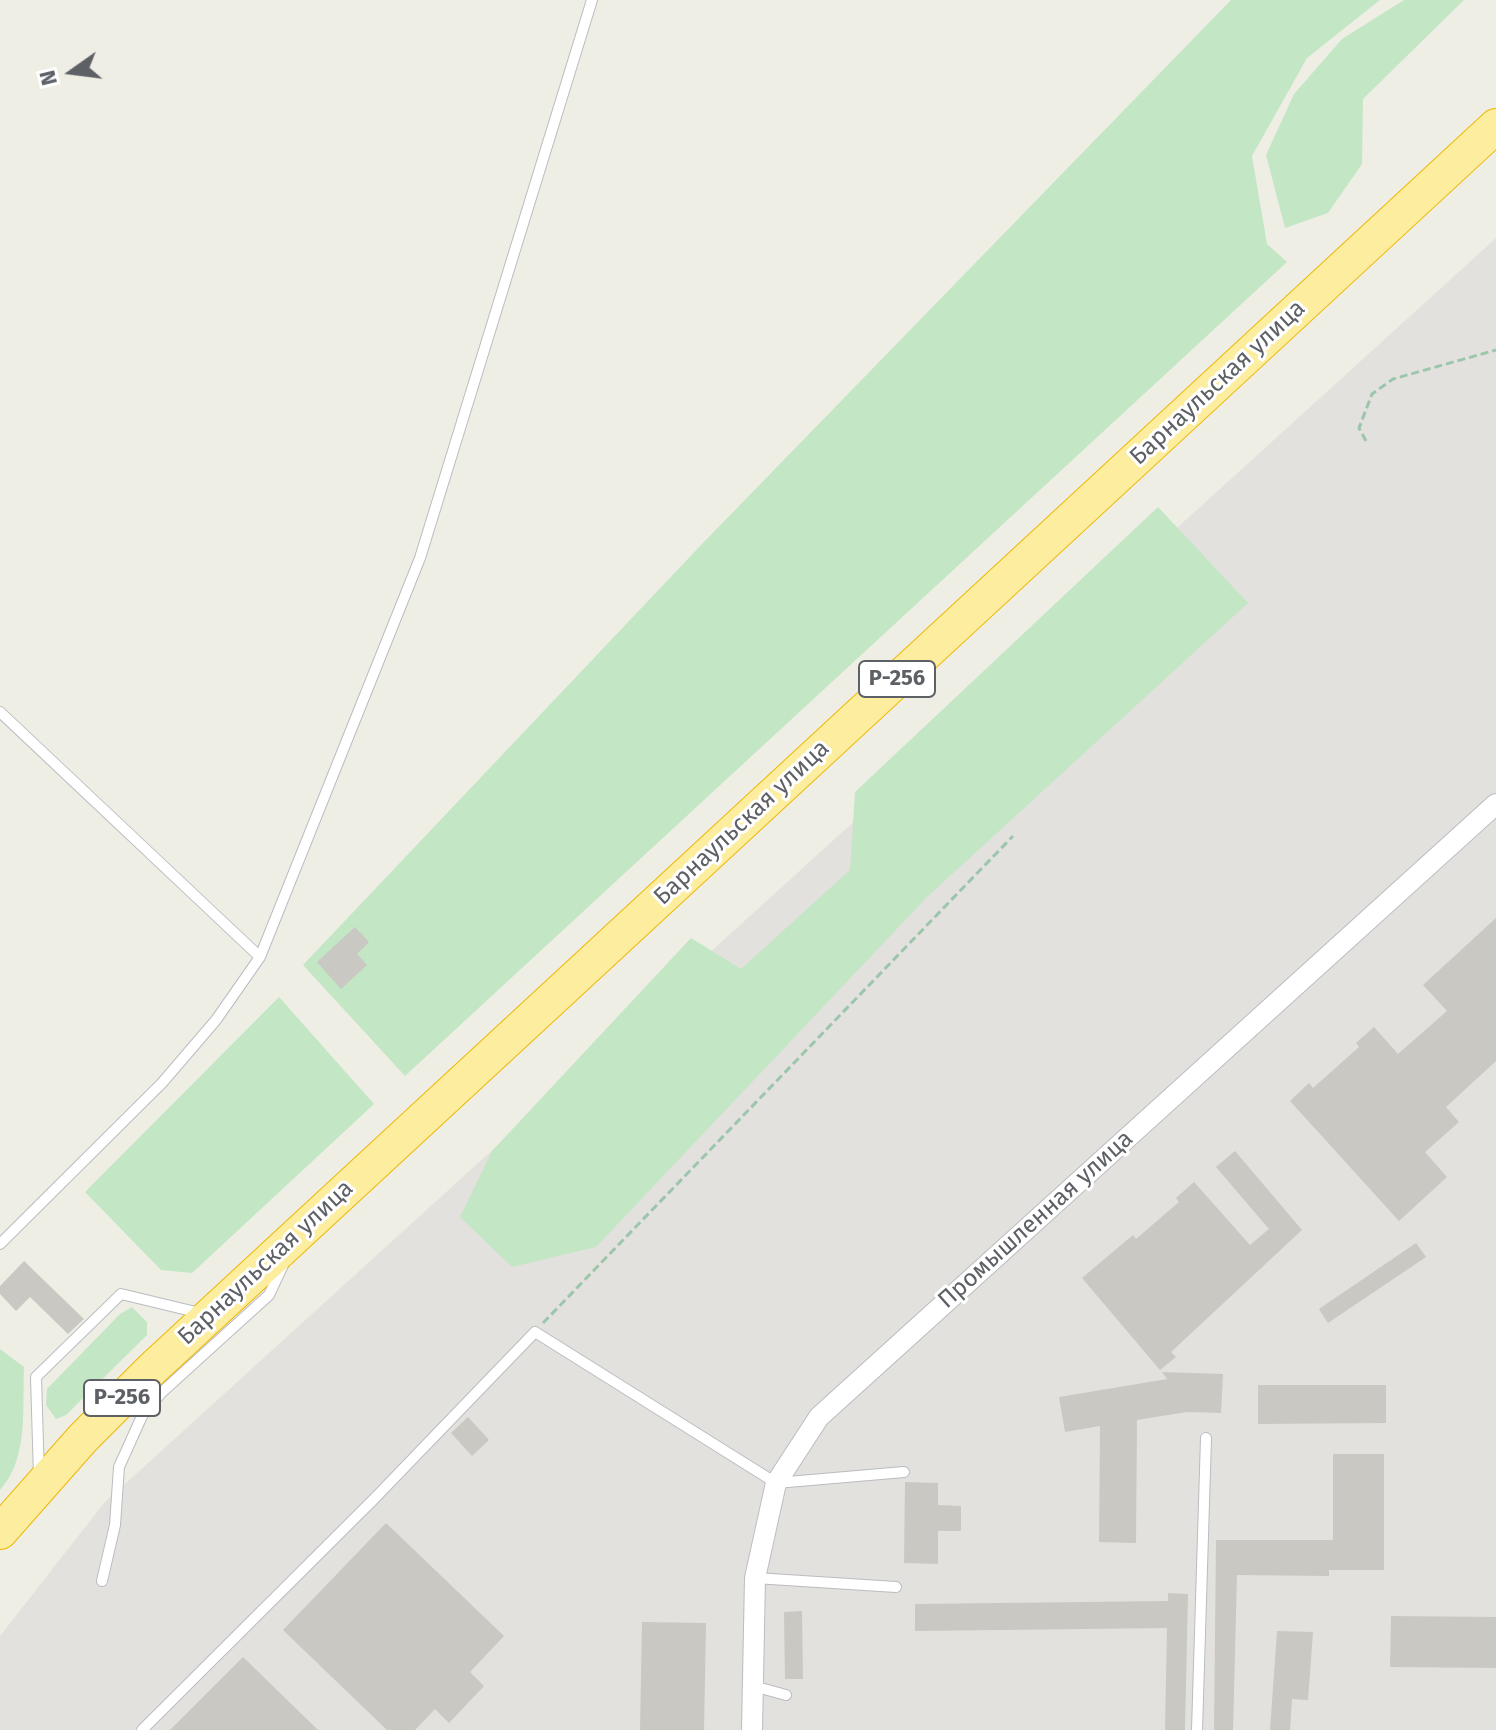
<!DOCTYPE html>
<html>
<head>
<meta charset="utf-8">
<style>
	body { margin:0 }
	#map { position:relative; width:1496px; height:1730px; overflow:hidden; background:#efeee5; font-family:"Fira Sans",sans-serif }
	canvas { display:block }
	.north { position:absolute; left:32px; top:32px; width:80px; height:80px; -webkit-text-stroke:6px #fff; paint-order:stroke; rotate:256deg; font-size:22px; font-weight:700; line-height:32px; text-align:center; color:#5d6065 }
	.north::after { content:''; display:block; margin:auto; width:28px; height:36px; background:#5d6065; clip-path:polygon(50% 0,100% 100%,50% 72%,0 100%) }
</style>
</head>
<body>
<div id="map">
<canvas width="1496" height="1730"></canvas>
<div class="north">N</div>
</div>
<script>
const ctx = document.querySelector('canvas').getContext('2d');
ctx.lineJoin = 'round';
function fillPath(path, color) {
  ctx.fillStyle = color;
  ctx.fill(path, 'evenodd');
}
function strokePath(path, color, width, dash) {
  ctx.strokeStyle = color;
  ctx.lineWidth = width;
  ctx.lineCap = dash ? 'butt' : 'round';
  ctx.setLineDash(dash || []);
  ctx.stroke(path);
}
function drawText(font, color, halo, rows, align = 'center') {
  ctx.font = font + ' "Fira Sans",sans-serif';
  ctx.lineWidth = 6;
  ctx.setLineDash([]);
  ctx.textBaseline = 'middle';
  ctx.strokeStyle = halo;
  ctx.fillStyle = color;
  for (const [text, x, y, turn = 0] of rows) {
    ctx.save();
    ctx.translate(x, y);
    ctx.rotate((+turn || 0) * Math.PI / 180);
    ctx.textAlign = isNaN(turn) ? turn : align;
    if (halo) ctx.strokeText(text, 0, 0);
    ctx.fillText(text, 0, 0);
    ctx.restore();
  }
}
fillPath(new Path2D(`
	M1496,238v1492h-1496v-94l104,-133z`), '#e3e1dd');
fillPath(new Path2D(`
	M1231,0h149l-73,58 -55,98 15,88 20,18 -882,814 -102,-111 399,-421z
	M1404,0h60l-101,99 -1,65 -34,49 -43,15 -19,-73 28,-61 48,-55z
	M1158,507l90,96 -321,294 -331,350 -84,20 -52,-50 32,-66 199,-213 50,31 109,-99 5,-78z
	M279,997l95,107 -182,169 -31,-3 -76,-78z
	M132,1307l15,15v13l-81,80 -10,4 -10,-14 1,-16 73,-75z
	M0,1349l24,18c-2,41 5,91 -24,123z`), '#c3e6c5');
fillPath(new Path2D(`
	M1496,918v143l-50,46 13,15 -34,30 22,25 -48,44 -109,-120 19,-18 4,5 46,-41 -3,-4 18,-16 24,27 49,-43 -24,-26z
	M355,927l14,15 -12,12 10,11 -26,24 -24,-27z
	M1235,1151l67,79 -131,122 5,5 -16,13 -78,-92 51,-43 3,4 43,-37 -3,-4 18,-16 56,63 19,-16 -53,-62z
	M1416,1243l10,14 -98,66 -9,-14z
	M24,1261l60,58 -16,15 -38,-37 -14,14 -16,-17v-8z
	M1162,1372l61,2 -2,39 -34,-1 -50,8 -1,123 -37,-1 1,-116 -35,6 -6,-35 108,-18z
	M1258,1385h128v38l-128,1z
	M468,1417l21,23 -17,16 -21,-23z
	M1333,1454h51v116h-55v6l-92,-1 -4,155h-19l2,-190h117z
	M905,1482l33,1v22l23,1v25h-23v33l-34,-1z
	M386,1523l118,113 -34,36 14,14 -35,37 -14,-14 -20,21h-28l-104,-100z
	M1168,1593l20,1 -3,136h-20l2,-102 -252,3v-27l253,-3z
	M802,1611l1,68h-18l-1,-67z
	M1391,1616l105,1v51l-106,-1z
	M642,1622l64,1 -2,107h-64z
	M1277,1631l36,1 -5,68 -16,-1 -2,31h-20z
	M243,1657l75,73h-148z`), '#cac8c2');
const service = new Path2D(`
	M0,712l260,245
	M0,1244l162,-161 54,-63 44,-63 160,-399 172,-558
	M39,1477l-3,-100 85,-83 79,19
	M755,1578l141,9
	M102,1581l13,-56 4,-58 23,-51 19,-23 108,-98 15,-32
	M753,1686l33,9
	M142,1730l231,-230 162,-168 241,151 128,-11
	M1197,1730l9,-292`);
const minor = new Path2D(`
	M752,1730l3,-152 21,-95 43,-66 677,-613`);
const trunk = new Path2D(`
	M0,1532l83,-94 69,-69 1344,-1243`);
strokePath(service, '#babcc1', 12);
strokePath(minor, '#babcc1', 22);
strokePath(trunk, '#efb605', 36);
strokePath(new Path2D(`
	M1366,441l-7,-13 13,-34 21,-15 103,-29
	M543,1323l470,-487`), '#9cc6ab', 3, [8, 4]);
strokePath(service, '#fff', 10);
strokePath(minor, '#fff', 20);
strokePath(trunk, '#fcee9e', 34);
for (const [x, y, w] of [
	[897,679,76],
	[122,1398,76]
]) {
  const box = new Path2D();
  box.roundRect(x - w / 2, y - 18, w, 36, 6);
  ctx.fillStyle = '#fff';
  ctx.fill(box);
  strokePath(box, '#5d6065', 2);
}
drawText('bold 22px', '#5d6065', null, [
	["Р-256",897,679],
	["Р-256",122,1398]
]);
drawText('24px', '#5d6065', '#fff', [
	["Барнаульская улица",1218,383,-43],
	["Барнаульская улица",742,823,-43],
	["Промышленная улица",1036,1220,-42],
	["Барнаульская улица",266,1263,-43]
]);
</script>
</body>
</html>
